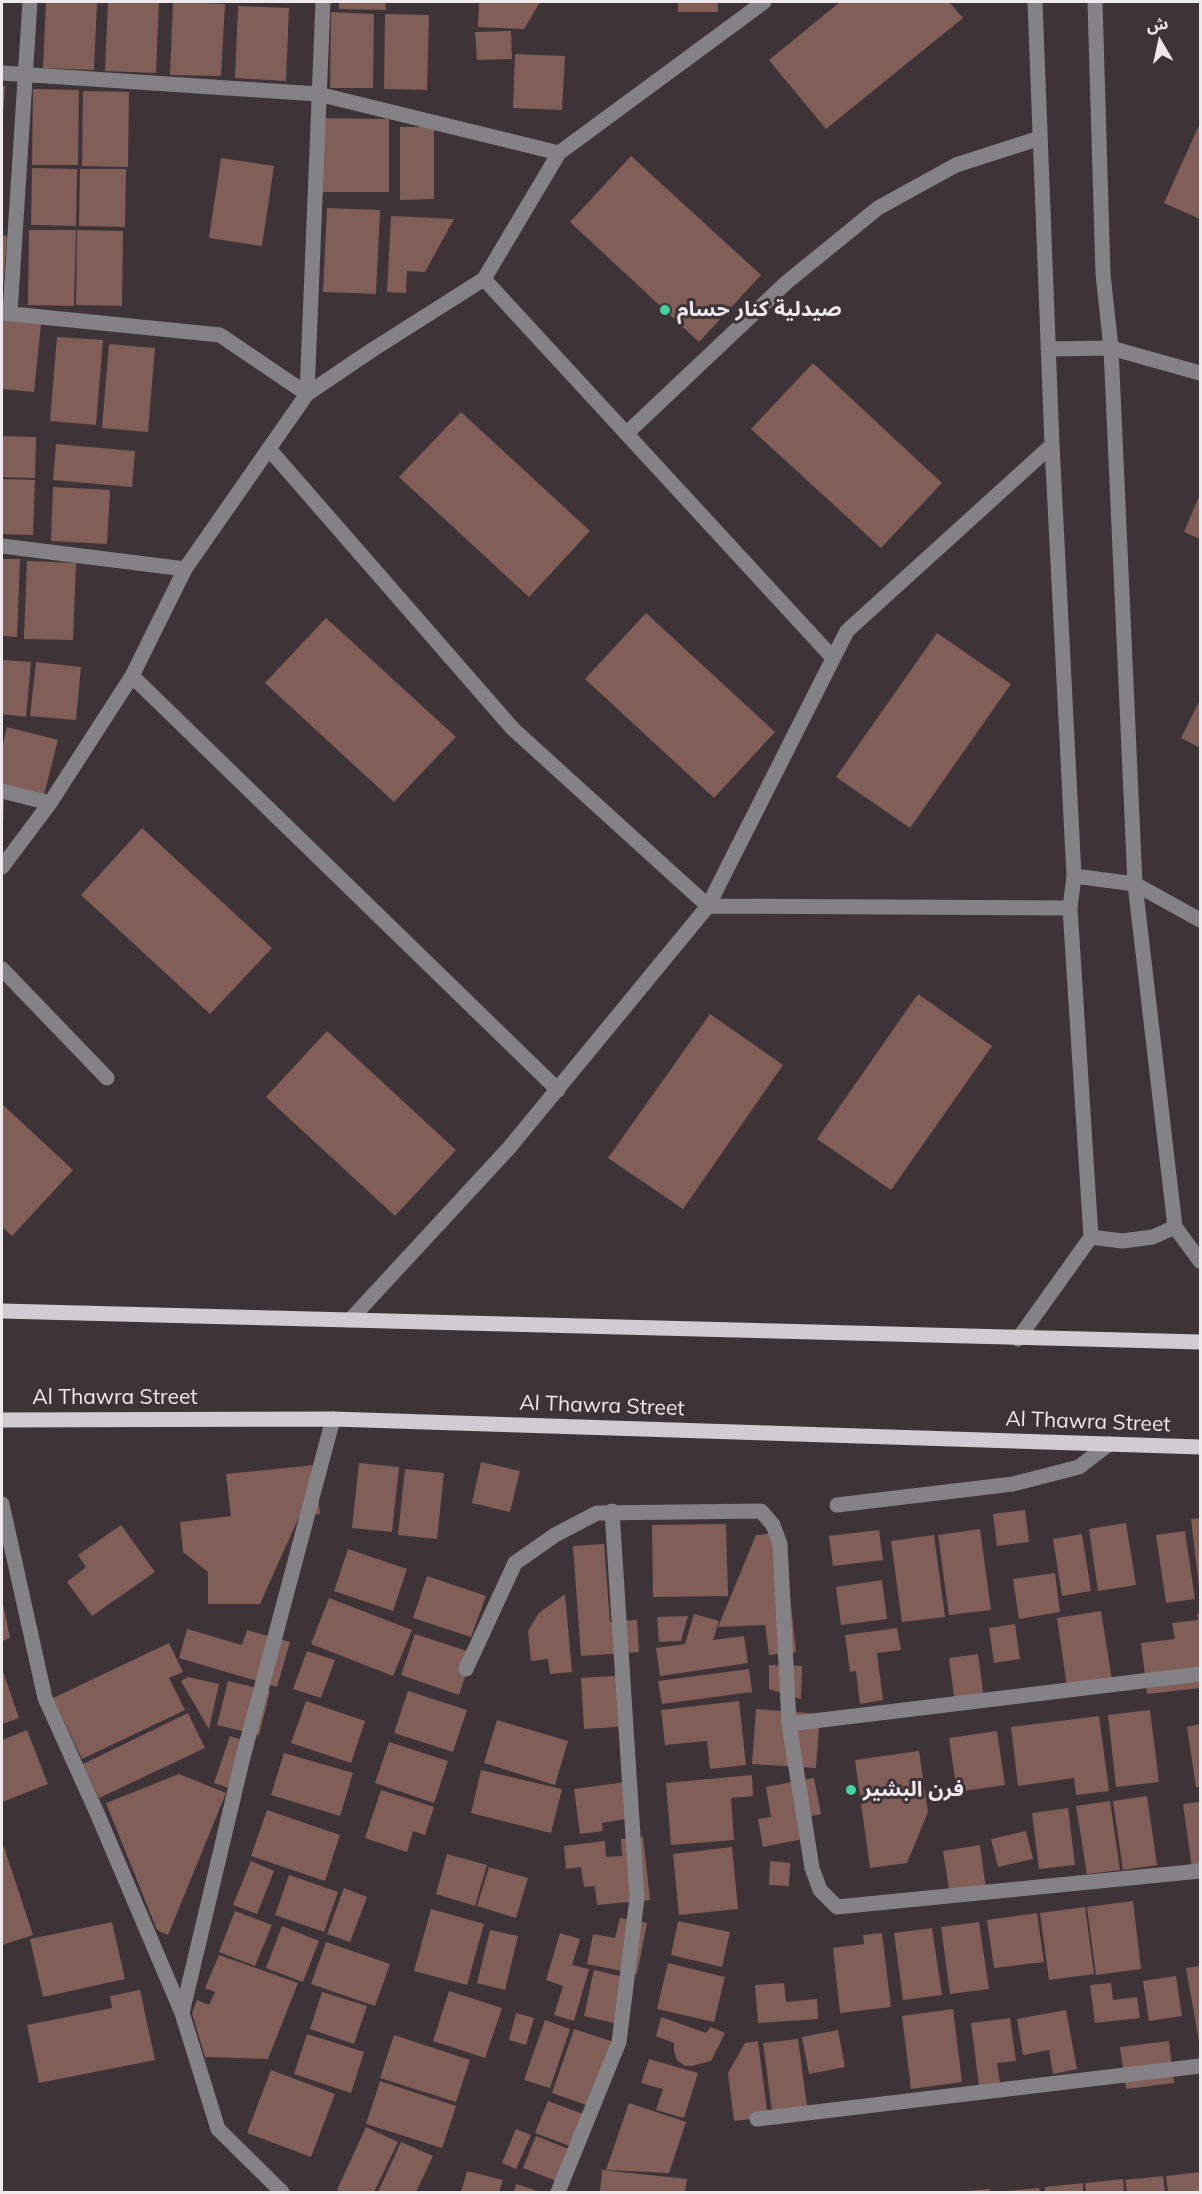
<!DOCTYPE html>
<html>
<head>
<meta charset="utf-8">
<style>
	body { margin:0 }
	#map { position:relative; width:1202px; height:2194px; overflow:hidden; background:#3e3437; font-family:Mulish,"Noto Sans Arabic",sans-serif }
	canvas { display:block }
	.frame { position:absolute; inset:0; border:3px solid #f0e9eb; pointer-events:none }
	.north { position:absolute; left:1130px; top:12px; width:60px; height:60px; -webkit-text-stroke:4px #3e3437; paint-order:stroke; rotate:351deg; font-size:16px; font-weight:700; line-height:24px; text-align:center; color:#f0e9eb }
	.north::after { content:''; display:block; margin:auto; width:21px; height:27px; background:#f0e9eb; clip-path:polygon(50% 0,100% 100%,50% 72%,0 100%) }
</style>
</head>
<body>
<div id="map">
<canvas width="1202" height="2194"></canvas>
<div class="frame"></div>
<div class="north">ش</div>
</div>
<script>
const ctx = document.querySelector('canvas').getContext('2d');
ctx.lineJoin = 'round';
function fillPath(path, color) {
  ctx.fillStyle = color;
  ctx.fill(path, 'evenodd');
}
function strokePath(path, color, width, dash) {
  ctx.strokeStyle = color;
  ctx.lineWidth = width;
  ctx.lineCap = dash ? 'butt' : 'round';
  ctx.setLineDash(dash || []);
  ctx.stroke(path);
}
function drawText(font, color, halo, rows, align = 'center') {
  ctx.font = font + ' Mulish,"Noto Sans Arabic",sans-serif';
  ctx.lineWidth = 6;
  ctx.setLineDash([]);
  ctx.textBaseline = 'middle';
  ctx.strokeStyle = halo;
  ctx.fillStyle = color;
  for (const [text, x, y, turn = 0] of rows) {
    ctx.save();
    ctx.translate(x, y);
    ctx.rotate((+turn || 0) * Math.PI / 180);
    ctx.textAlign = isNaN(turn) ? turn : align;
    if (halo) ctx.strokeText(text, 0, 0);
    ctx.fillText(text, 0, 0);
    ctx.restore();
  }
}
fillPath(new Path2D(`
	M46,2h51l-3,68 -51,-2z
	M108,2h51l-3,71 -51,-2z
	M173,2l52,2 -4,72 -51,-1z
	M339,2h46l1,8 -47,-1z
	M479,2h61l-16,27 -46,-2z
	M678,2h40v10h-40z
	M840,2h109l14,16 -137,111 -57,-69z
	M238,6l51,2 -3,73 -51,-3z
	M331,12l43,2 -1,74h-43z
	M385,14l44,1 -2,75 -43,-1z
	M511,31l1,28 -35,1 -2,-28z
	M515,54l50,2 -3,54 -49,-2z
	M2,86h3l-2,28h-1z
	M33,89l46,1 -1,75h-46z
	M83,91l46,1 -1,75 -46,-1z
	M323,118l66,1v73h-67z
	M1200,123v96l-36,-16z
	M400,127h34v72l-34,1z
	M631,156l130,119 -62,67 -129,-120z
	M221,158l53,8 -12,80 -53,-8z
	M32,168l45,1 -1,57 -45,-1z
	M80,169h46l-1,58 -46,-1z
	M327,208l53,2 -4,84 -53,-2z
	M391,216l63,3 -29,53 -18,-1 -1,22 -19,-1z
	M29,230h47l-2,76 -46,-1z
	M77,230l46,1 -1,75 -46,-1z
	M2,235l5,1 -4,53h-1z
	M2,320l39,4 -7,68 -32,-3z
	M57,337l46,3 -7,85 -46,-4z
	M109,344l46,4 -7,84 -46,-4z
	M813,363l129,120 -61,65 -130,-119z
	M461,412l129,119 -61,66 -130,-120z
	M2,436l34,1 -1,41 -33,-1z
	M56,444l79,7 -3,36 -79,-7z
	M2,479l33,1 -2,55 -31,-1z
	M53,487l57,3 -3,54 -56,-3z
	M1200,494v45l-16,-7z
	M2,559h18l-3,78 -15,-1z
	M27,561l49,2 -3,77 -49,-1z
	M646,613l129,119 -61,66 -129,-119z
	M326,618l130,119 -62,65 -129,-119z
	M937,633l74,51 -101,144 -74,-51z
	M2,660l29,2 -5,55 -24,-3z
	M36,662l45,5 -5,53 -46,-4z
	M1200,700v48l-19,-10z
	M7,727l51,13 -14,55 -42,-11v-36z
	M2,797h2l-1,31h-1z
	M142,828l130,120 -62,66 -129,-119z
	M918,994l74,52 -101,144 -74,-51z
	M710,1014l73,51 -100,144 -75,-51z
	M327,1031l129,119 -61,66 -129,-119z
	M2,1104l71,66 -61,66 -10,-9z
	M481,1462l39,9 -10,41 -38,-9z
	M359,1463l40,4 -7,65 -40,-4z
	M315,1465l5,49 -21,3 -39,87h-52v-32l-25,-20 -3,-30 51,-6 -5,-42z
	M405,1469l39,4 -7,66 -39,-4z
	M1025,1510l4,32 -32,4 -4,-32z
	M1200,1518v68h-1l-8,-67z
	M1126,1523l10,62 -38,6 -9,-62z
	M726,1524l2,72 -75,1 -1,-72z
	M121,1525l34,47 -63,44 -25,-34 19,-15 -8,-12z
	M980,1529l11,81 -42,5 -11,-80z
	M879,1530l4,30 -50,6 -4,-30z
	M1185,1531l10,68 -29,4 -10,-68z
	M783,1532l13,120 -27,3 -4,-30 -47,2 38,-92z
	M1082,1534l9,57 -29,5 -9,-57z
	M934,1535l11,82 -43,5 -11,-81z
	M604,1544l6,78 27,-2 2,32 -58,4 -8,-110z
	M348,1549l59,20 -14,42 -59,-20z
	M1055,1573l5,39 -41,7 -6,-40z
	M427,1576l59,20 -15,41 -58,-19z
	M882,1580l5,39 -46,6 -5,-38z
	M565,1594l7,78 -22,2 -2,-15 -17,2 -3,-30 11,-18z
	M329,1598l83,32 -19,46 -82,-32z
	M2,1599l8,39 -8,3z
	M1101,1611l11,69 -45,7 -10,-69z
	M1200,1613v75l-53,6 -6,-51 34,-4 -3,-16 26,-3 -1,-6z
	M694,1614l25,7 -6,19 31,-4 4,27 -88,13 -4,-28 29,-4z
	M688,1616l-7,25 -22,1 -2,-25z
	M1015,1624l5,35 -26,4 -5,-35z
	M897,1628l4,22 -24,3 6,47 -23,4 -4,-33 -6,1 -5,-37z
	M187,1629l55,16 5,-15 43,12 -13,45 -98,-29z
	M415,1634l58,19 -14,42 -58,-20z
	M169,1643l14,29 -14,6 16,32 -103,49 -29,-61z
	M307,1651l28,9 -14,38 -28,-9z
	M978,1654l6,45 -29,4 -6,-45z
	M769,1665l33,1 -1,33 -32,-10z
	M2,1669l17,49 -17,6z
	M749,1669l3,23 -90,12 -4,-23z
	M629,1675l3,51 -48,3 -3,-51z
	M188,1677l31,7 -10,45 -28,-48z
	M228,1681l42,10 -11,44 -42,-10z
	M408,1691l59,19 -14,42 -59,-19z
	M306,1701l59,20 -14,42 -60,-20z
	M739,1701l7,64 -36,4 -3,-28 -42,4 -4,-35z
	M756,1709l64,5 -4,54 -64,-4z
	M1150,1710l9,72 -43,5 -8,-72z
	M188,1713l17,35 -106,50 -16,-34z
	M1099,1716l10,75 -33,4 -2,-17 -56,8 -7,-59z
	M497,1720l71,21 -13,44 -71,-22z
	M1200,1724v63h-4l-9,-60z
	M27,1730l21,54 -46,18v-62z
	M997,1731l8,54 -48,7 -8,-54z
	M230,1736l21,7 -16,47 -21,-7z
	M389,1742l59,19 -14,42 -59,-20z
	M919,1751l9,61 -21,51 -37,5 -15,-108z
	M284,1753l69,20 -13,43 -69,-21z
	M481,1770l81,19 -11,44 -80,-20z
	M179,1774l47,19 -58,142 -11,-5 -51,-127z
	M752,1775l1,21 -22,2 3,42 -63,5 -5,-62z
	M814,1778l7,36 -17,4 4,20 -45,9 -5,-28 13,-2 -5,-30z
	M634,1781l4,36 -36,6 1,8 -23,3 -6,-45z
	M381,1790l53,17 -9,28 -12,-4 -6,21 -42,-14z
	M1147,1796l10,69 -34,5 -10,-69z
	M1110,1801l10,69 -33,4 -11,-68z
	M1200,1802v64l-8,2 -9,-64z
	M1068,1808l7,57 -36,4 -7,-56z
	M267,1810l73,25 -15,46 -74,-25z
	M1026,1831l7,28 -35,8 -7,-28z
	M643,1837l7,63 -53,5 -2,-19 -11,1 -3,-20 -15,2 -2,-23 41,-5 1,16 16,-1 -1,-17z
	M980,1845l6,44 -36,6 -7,-44z
	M4,1847l29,88 -31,10v-97z
	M732,1847l6,62 -59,6 -6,-61z
	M447,1854l40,11 -12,41 -39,-12z
	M251,1861l23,10 -17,43 -24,-9z
	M770,1861l20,2 -1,23 -20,-1z
	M489,1867l39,11 -12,40 -39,-12z
	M289,1875l49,17 -14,40 -49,-17z
	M344,1888l23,9 -17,45 -23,-8z
	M1133,1901l8,68 -45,6 -9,-68z
	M1085,1907l9,67 -45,6 -9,-67z
	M431,1909l53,15 -17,61 -53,-14z
	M235,1911l37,14 -17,41 -36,-14z
	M1037,1913l7,49 -50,6 -7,-48z
	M620,1918l27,5 -10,51 -50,-10 6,-30 22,4z
	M678,1921l52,11 -8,35 -51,-12z
	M112,1922l13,57 -82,18 -13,-58z
	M979,1922l10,67 -39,5 -9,-67z
	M282,1926l37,15 -16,41 -37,-14z
	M932,1928l10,67 -39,5 -9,-67z
	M490,1930l28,6 -13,54 -28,-7z
	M560,1933l20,6 -8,26 17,4 -15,52 -20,-6 9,-29 -17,-6z
	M882,1933l9,74 -51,6 -7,-65 31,-4 -1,-9z
	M326,1942l64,22 -15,42 -64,-22z
	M219,1955l79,28 -30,76 -63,-2 -13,-44 5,-13 12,5 6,-13 -10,-4z
	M668,1963l57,14 -11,45 -57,-13z
	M1200,1966v75h-1l-13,-73z
	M594,1970l39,9 -11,46 -38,-9z
	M1176,1976l6,40 -33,5 -6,-40z
	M784,1983l2,19 31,-3 1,20 -60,4 -3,-38z
	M1111,1983l2,17 24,-3 3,21 -45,5 -5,-38z
	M140,1990l15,70 -116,23 -12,-58 85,-17 -2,-12z
	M449,1991l53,17 -17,50 -52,-17z
	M322,1992l45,14 -13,38 -44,-15z
	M953,2009l9,73 -51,7 -9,-73z
	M1066,2010l11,59 -24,5 -4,-24 -26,5 -6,-36z
	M516,2013l18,5 -8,27 -17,-5z
	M661,2017l45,16 5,-6 14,6 -14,28 -19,5h-7l-8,-6 -3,-9v-8l-18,-7z
	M1010,2018l6,43 -19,2 3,20 -21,3 -8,-63z
	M545,2020l25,9 -20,59 -26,-8z
	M574,2029l43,14 -22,65 -43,-15z
	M838,2030l7,37 -36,7 -7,-37z
	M307,2034l57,18 -13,41 -57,-19z
	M394,2035l76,25 -14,42 -76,-24z
	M798,2039l9,67 -35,5 -9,-68z
	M758,2041l10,76 -34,4 -6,-48 17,-30z
	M1169,2041l5,42 -48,6 -6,-42z
	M649,2059l49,14 -14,45 -28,-8 7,-21 -22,-6z
	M271,2070l64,24 -24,63 -64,-24z
	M380,2081l76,25 -14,42 -76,-24z
	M548,2101l43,16 -13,32 -43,-16z
	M629,2103l57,19 -17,51 -63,-3z
	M366,2127l32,15 -24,50h-31l-6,-2z
	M516,2129l15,6 -15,34 -14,-6z
	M536,2136l43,17 -12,32 -44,-17z
	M401,2142l32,14 -17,36h-38z
	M602,2170l85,9 -2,13h-85z
	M467,2171l36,9 -4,12h-38z
	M1200,2172v20h-32l-2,-16z
	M1163,2176l2,16h-38l-2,-12z
	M1123,2179l1,13h-38l-1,-9z
	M1083,2183v9h-38v-5z
	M516,2184l25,8h-27z
	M1039,2188l1,4h-33l-1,-1z
	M990,2189v3h-24v-1z`), '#815e57');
strokePath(new Path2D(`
	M1095,2l8,272 8,74 24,536 40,343 25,34
	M2,73l316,21 241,59
	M484,279l349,379
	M2,313l218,22 87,59
	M10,313l20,-311
	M1048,349l63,-1 89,25
	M307,394l16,-392
	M627,433l160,-151 91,-74 78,-43 84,-27
	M269,449l244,280 195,177 362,2
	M2,546l183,23
	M132,676l426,414
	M2,791l48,12
	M2,867l48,-64 82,-127 53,-107 122,-175 65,-44 112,-71 75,-126 205,-151
	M1074,876l61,8 65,36
	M2,969l105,109
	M1091,1237l31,4 31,-4 22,-10
	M350,1320l159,-172 199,-242 139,-275 205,-186
	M1018,1339l73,-102 -21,-329 4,-32 -22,-431 -17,-443
	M2,1504l43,194 52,115 85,200 36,116 64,63
	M837,1505l176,-21 66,-17 30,-23
	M466,1669l49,-106 40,-28 42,-22 164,-2 12,14 7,19 9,180 23,144 8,22 17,17 363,-36
	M789,1724l411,-50
	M182,2013l61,-256 90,-338
	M757,2119l443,-53
	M558,2192l61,-150 18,-144 -25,-387`), '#858285', 15);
strokePath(new Path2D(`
	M2,1311l1198,31
	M2,1420l331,-1 867,28`), '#d2cbd3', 15);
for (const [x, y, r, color] of [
	[665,310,6,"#42d4a0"],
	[851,1790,6,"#42d4a0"]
]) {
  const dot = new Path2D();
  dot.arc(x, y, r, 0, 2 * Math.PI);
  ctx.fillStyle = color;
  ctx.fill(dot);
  strokePath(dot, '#3e3437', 2);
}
drawText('bold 21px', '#f0e9eb', '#3e3437', [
	["صيدلية كنار حسام",677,310],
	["فرن البشير",863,1790]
], 'left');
drawText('21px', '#f0e9eb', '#3e3437', [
	["Al Thawra Street",115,1398],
	["Al Thawra Street",602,1406,2],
	["Al Thawra Street",1088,1422,2]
]);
</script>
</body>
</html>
